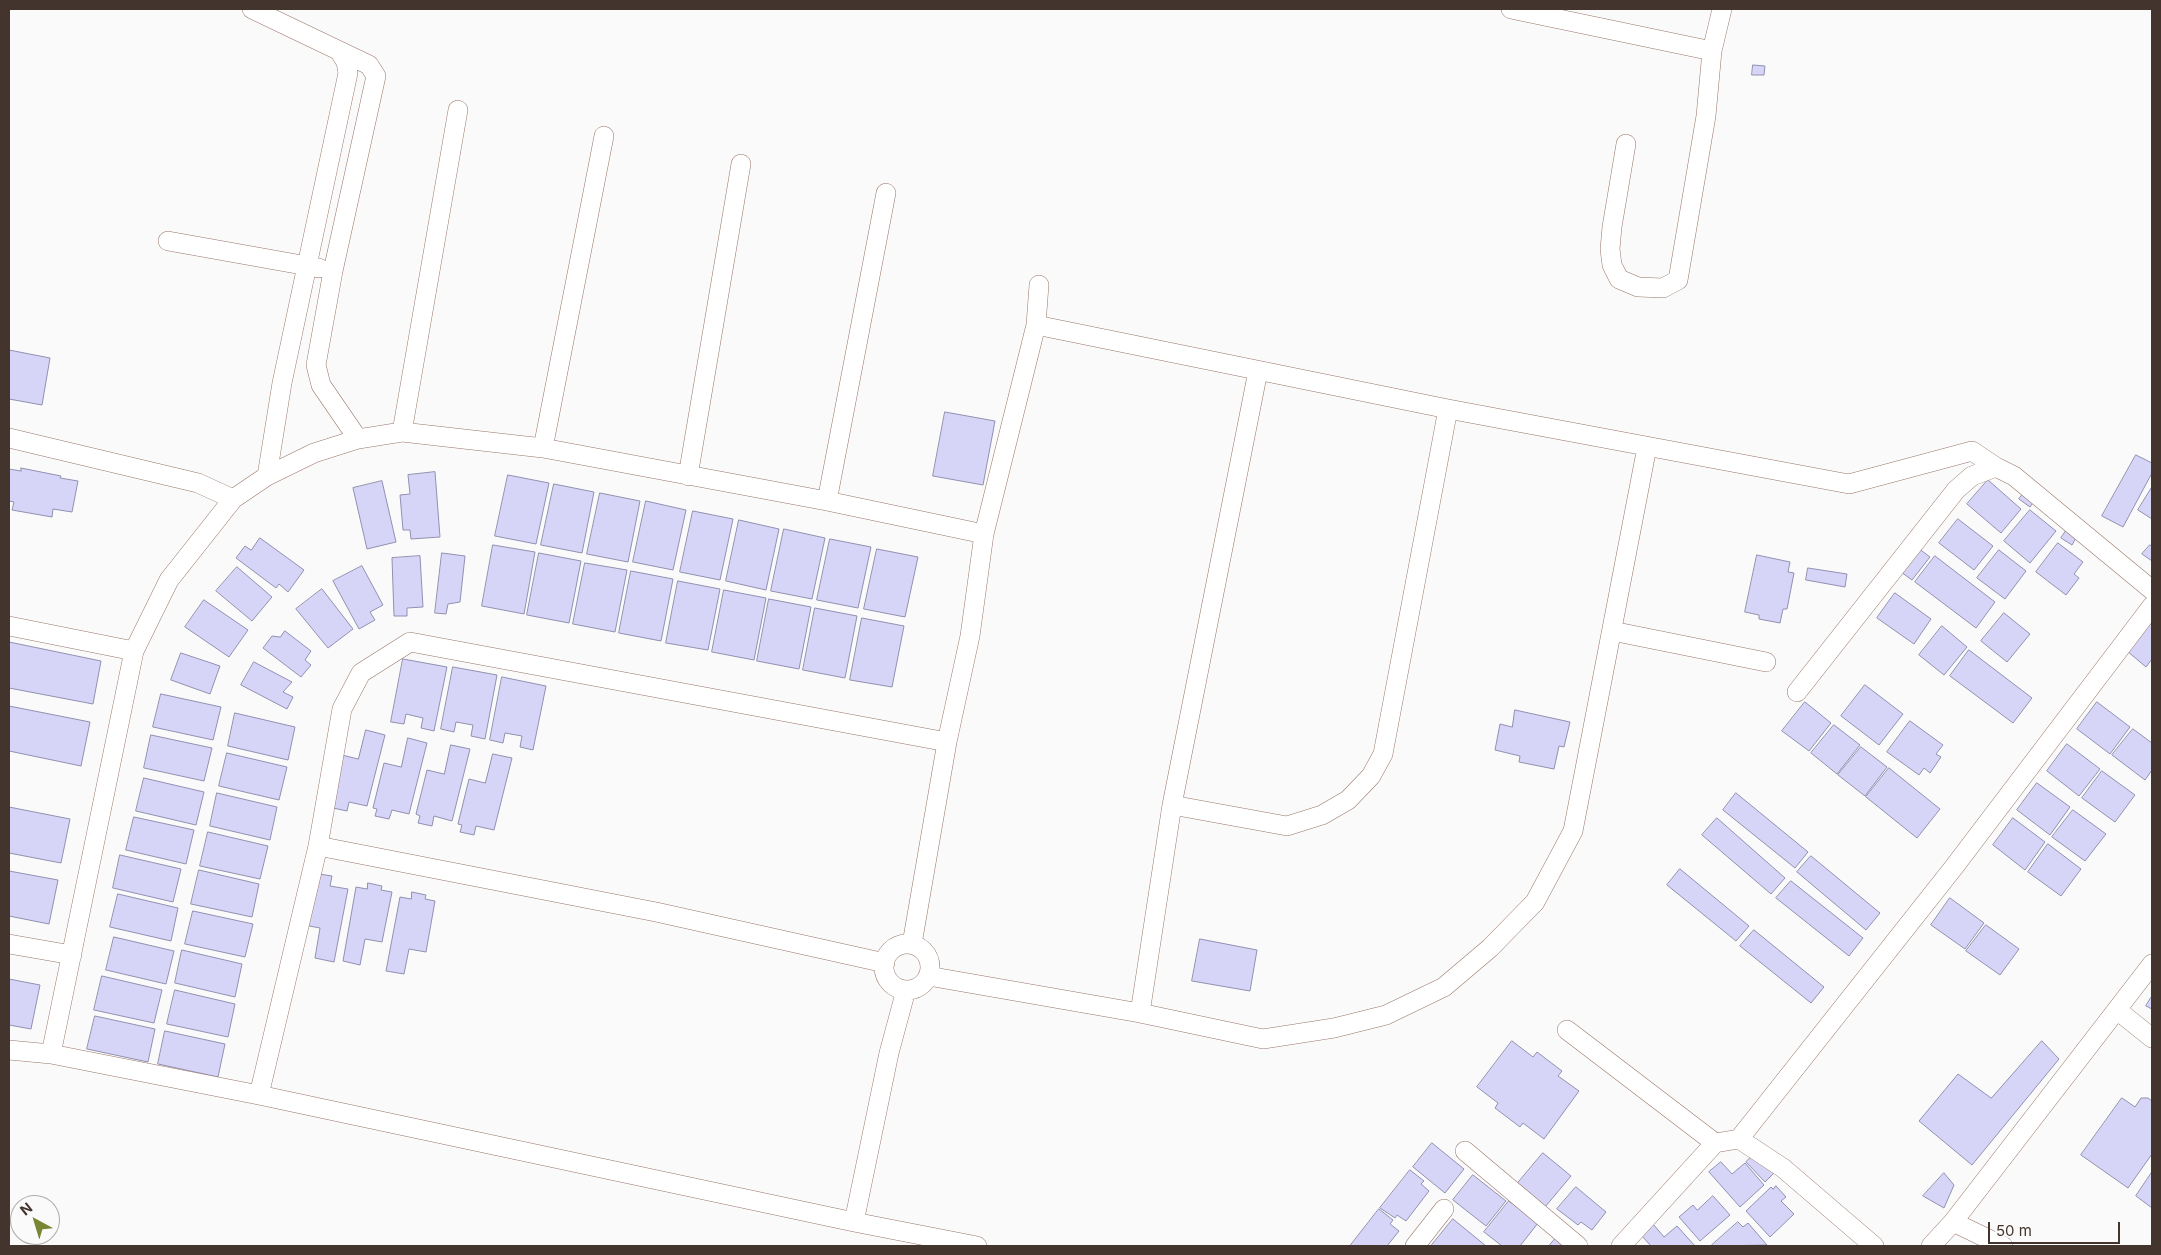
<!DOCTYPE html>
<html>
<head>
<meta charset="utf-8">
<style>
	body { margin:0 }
	#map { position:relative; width:2161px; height:1255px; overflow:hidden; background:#fafafa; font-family:Inter,sans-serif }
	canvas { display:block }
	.frame { position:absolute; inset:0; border:10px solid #43352e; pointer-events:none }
	.north { position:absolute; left:10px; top:1195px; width:50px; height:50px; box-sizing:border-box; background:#fafafa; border:1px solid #b1aba8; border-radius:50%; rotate:321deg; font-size:14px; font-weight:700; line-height:20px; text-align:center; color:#43352e }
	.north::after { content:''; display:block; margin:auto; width:18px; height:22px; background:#798735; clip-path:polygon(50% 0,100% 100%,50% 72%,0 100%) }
	.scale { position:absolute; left:1988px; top:1222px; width:132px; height:22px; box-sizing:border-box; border:2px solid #43352e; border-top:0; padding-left:6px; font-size:15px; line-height:18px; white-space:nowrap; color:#43352e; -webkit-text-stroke:4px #fafafa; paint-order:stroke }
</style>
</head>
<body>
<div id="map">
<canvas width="2161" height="1255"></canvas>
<div class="frame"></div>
<div class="north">N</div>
<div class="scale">50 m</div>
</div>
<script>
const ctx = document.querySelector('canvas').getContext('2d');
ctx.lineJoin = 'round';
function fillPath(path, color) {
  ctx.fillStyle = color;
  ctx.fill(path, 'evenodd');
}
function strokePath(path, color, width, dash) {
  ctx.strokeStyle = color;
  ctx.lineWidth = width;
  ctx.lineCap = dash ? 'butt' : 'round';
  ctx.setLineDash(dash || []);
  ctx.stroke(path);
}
const building = new Path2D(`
	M1753,65l12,1 -1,9h-12z
	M9,350l41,8 -8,47 -33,-6z
	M945,412l50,9 -12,64 -50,-9z
	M2136,455l16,8v10l-29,54 -21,-11z
	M21,468l40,8 -1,2 18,3 -6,31 -19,-3 -1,8 -40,-7 2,-8 -5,-1v-32l12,2z
	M435,472l5,65 -29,2 -1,-9h-7l-3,-35 10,-1 -2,-19z
	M508,475l41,8 -13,61 -41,-8z
	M1988,480l33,29 -20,24 -34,-29z
	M382,481l14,61 -29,7 -14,-61z
	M554,484l40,8 -12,61 -41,-8z
	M2152,487v32l-14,-9z
	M2027,489l10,8 -7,10 -11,-8z
	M600,493l40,8 -12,61 -41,-8z
	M646,501l40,9 -13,60 -40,-8z
	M2030,510l26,21 -26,32 -26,-22z
	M693,511l40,8 -13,61 -40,-8z
	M1958,519l35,27 -19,24 -35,-27z
	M739,520l40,9 -13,61 -40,-9z
	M784,529l41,9 -13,61 -41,-8z
	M2066,531l10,7 -4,7 -11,-7z
	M260,538l44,32 -16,22 -9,-8 -3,4 -40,-30 9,-12 6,4z
	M830,539l41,8 -13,61 -41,-8z
	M2058,543l25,19 -9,12 5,4 -13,17 -30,-23z
	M493,545l42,7 -11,62 -42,-8z
	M2150,545l2,1v15l-10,-7z
	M1918,548l12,9 -18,23 -11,-8z
	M877,549l41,8 -13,60 -41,-8z
	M1999,550l27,21 -21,28 -28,-21z
	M442,553l23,3 -5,46 -12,2 -2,10 -11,-1z
	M539,553l42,8 -12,62 -42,-8z
	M1757,555l33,7 -2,10 6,1 -7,36h-4l-3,14 -21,-4v-4l-14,-3z
	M420,556l3,51 -16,1v8h-13l-2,-58z
	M1935,556l60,46 -19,26 -61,-46z
	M585,563l42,7 -12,62 -42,-8z
	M362,566l21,39 -13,7 5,8 -16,9 -26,-48z
	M237,567l35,30 -20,24 -36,-30z
	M1808,568l39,6 -2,13 -39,-7z
	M631,571l42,8 -12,62 -42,-8z
	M678,581l42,8 -12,61 -42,-7z
	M322,589l31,40 -25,19 -32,-39z
	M724,590l42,8 -12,62 -42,-8z
	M1895,593l36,26 -17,25 -37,-26z
	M769,599l42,8 -12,62 -42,-8z
	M204,600l44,30 -19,27 -44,-30z
	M815,608l42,8 -12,62 -42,-8z
	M2004,613l26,21 -23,28 -26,-21z
	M862,618l42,8 -12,61 -42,-7z
	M2152,619v40l-6,8 -19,-16z
	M1942,626l25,21 -23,28 -25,-20z
	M285,631l26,20 -6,9 6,5 -10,12 -38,-29 9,-12 8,1z
	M9,642l92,19 -8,43 -84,-16z
	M1969,650l63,48 -19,25 -63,-47z
	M181,653l39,13 -10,28 -39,-14z
	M403,659l44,8 -13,64 -13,-3 2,-10 -17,-4 -2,10 -13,-2z
	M254,662l38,20 -9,10 10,5 -6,12 -46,-24z
	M453,667l44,8 -12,64 -14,-3 2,-11 -17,-3 -2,10 -13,-3z
	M502,677l44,9 -13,64 -13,-3 2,-11 -17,-3 -2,10 -13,-3z
	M1865,685l38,29 -24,31 -38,-29z
	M161,694l60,13 -8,33 -60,-13z
	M1805,702l26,21 -22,28 -27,-20z
	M2097,702l33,25 -20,27 -33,-25z
	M9,706l81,16 -9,44 -72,-15z
	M1515,710l55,12 -6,25 -5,-1 -5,23 -35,-7 1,-6 -25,-6 5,-26 12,3z
	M235,713l60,14 -7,33 -60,-14z
	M1910,721l33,24 -7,9 5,3 -11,16 -6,-5 -5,7 -32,-23z
	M1834,725l26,20 -23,29 -26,-21z
	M2133,729l19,14v27l-7,10 -33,-25z
	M366,730l19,5 -18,71 -18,-4 -2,9 -14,-3 9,-53 16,4z
	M151,735l61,13 -8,33 -60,-13z
	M408,738l19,5 -18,71 -17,-4 -3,9 -14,-3 2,-7 -4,-1 11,-45 17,4z
	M2067,744l33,25 -21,27 -32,-25z
	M451,745l19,4 -18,72 -18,-5 -2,10 -14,-3 2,-7 -4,-2 11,-44 17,4z
	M1861,747l26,20 -22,29 -27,-21z
	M227,753l60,14 -8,33 -60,-14z
	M493,754l19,4 -18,72 -18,-4 -2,9 -14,-3 2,-7 -4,-1 11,-45 16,4z
	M1889,768l51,41 -23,29 -51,-41z
	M2102,771l33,24 -20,27 -33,-24z
	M144,778l60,14 -8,33 -60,-14z
	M2037,783l33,24 -20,28 -33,-25z
	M217,793l60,14 -7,33 -60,-14z
	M1736,793l72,59 -13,16 -72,-58z
	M9,807l61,12 -9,44 -52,-10z
	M2073,810l33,24 -21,27 -33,-24z
	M134,817l60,13 -8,34 -60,-14z
	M1717,818l68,60 -14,16 -69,-59z
	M2013,818l32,24 -20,28 -32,-25z
	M208,832l60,14 -8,33 -60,-13z
	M2048,844l33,25 -20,27 -33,-24z
	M120,855l61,14 -8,33 -60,-14z
	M1811,856l69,57 -14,17 -69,-58z
	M1680,869l69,57 -13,15 -69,-56z
	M199,870l60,14 -7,33 -61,-13z
	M9,871l49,9 -9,44 -40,-8z
	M319,874l13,2 -2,10 18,3 -14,73 -19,-4 5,-30 -16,-3z
	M1791,881l72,57 -14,18 -73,-58z
	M368,883l14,3 -1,4 11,2 -10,50 -17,-3 -5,26 -17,-4 13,-74 11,2z
	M412,892l14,3 -1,4 10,2 -9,51 -17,-3 -5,25 -18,-3 14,-74 11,2z
	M118,894l60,14 -7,33 -61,-14z
	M1950,898l34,25 -19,26 -34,-24z
	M193,911l60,13 -8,33 -60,-13z
	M1986,925l33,24 -19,26 -34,-24z
	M1754,930l70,57 -13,16 -71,-57z
	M114,937l60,14 -8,33 -60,-14z
	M1200,939l57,11 -7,41 -58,-10z
	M182,950l60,14 -7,33 -60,-14z
	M102,976l60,14 -8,33 -60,-13z
	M9,979l31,6 -9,44 -22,-4z
	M175,990l60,14 -7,33 -61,-13z
	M2152,996v13l-6,-3z
	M95,1016l60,13 -7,33 -61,-13z
	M165,1031l60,13 -7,33 -60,-13z
	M1512,1041l21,16 4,-5 25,19 -4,5 21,15 -35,48 -21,-16 -3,4 -25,-19 3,-5 -21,-16z
	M2042,1041l17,18 -87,106 -53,-44 39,-47 33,24z
	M2122,1098l13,9 6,-9h7l4,3v53l-24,34 -47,-33z
	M1432,1143l32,26 -19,24 -32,-26z
	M1543,1153l28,23 -26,31 -28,-23z
	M1755,1154l19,19 -9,9 -19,-20z
	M1721,1162l11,12 13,-11 19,22 -24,22 -31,-35z
	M1410,1170l14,11 -3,3 8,7 -23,30 -9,-6 -2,3 -15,-10z
	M2152,1172v36l-16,-12z
	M1944,1173l10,12 -10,23 -21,-12z
	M1473,1175l33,26 -20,25 -33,-26z
	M1776,1186l10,11 -5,4 13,13 -24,23 -24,-26 25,-24 2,2z
	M1576,1187l30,25 -14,18 -11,-8 -3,3 -21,-16z
	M1713,1196l17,19 -30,26 -21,-24 14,-12 4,5z
	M1509,1201l29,22 -18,23h-18l-18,-14z
	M1379,1209l14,11 -3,4 9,7 -12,15h-37z
	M1453,1219l33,27h-55z
	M1738,1222l5,5 5,-4 19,22 -53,1 -2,-1z
	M1653,1224l11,13 13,-11 18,20h-44l-10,-11z
	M1555,1239l9,7h-15z`);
fillPath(building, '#d6d5f8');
strokePath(building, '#9190b0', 1);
const minor = new Path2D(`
	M252,9l117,56 7,11 -43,195 -17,94 5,20 37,54
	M1511,9l201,42
	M1626,144l-14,83 -2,22 2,16 7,14 19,8 25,1 15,-8 28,-164 6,-65 10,-42
	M168,241l151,27
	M1036,325l412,84 401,75 123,-33 24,16
	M1258,371l-86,434 -32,208 123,26 71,-11 52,-13 58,-28 46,-39 45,-46 38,-71 74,-384
	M402,432l56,-322
	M9,438l189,45 35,16
	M543,448l61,-312
	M267,476l15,-93 66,-310 -2,-11 -6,-10
	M688,476l53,-312
	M827,501l59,-308
	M9,626l125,25
	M1612,631l154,31
	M1797,692l159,-202 16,-14 24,-9 18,9 138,114
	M1172,805l115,21 35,-11 26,-15 23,-24 12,-22 65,-345
	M318,846l338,66 229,51
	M9,944l63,11
	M912,944l35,-202 23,-106 14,-102 52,-209 3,-40
	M884 967a23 23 0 1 1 46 0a23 23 0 1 1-46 0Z
	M928,976l212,37
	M906,990l-17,63 -35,169 123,24
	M2117,1010l35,28
	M1567,1030l148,113
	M9,1050l42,4
	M259,1095l59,-249 24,-137 19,-36 49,-31 537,100
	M1739,1139l215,-272 198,-261
	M1465,1151l113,95
	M854,1222l-595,-127 -208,-41 83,-403 35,-71 64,-81 34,-23 47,-23 44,-14 44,-7 141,16 284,53 157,33
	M1953,1222l50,24
	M1415,1246l29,-37
	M1621,1246l94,-103 24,-4 44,29 91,78
	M1931,1246l22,-24 199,-258`);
strokePath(minor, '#987768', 20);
strokePath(minor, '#fff', 19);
</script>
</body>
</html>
